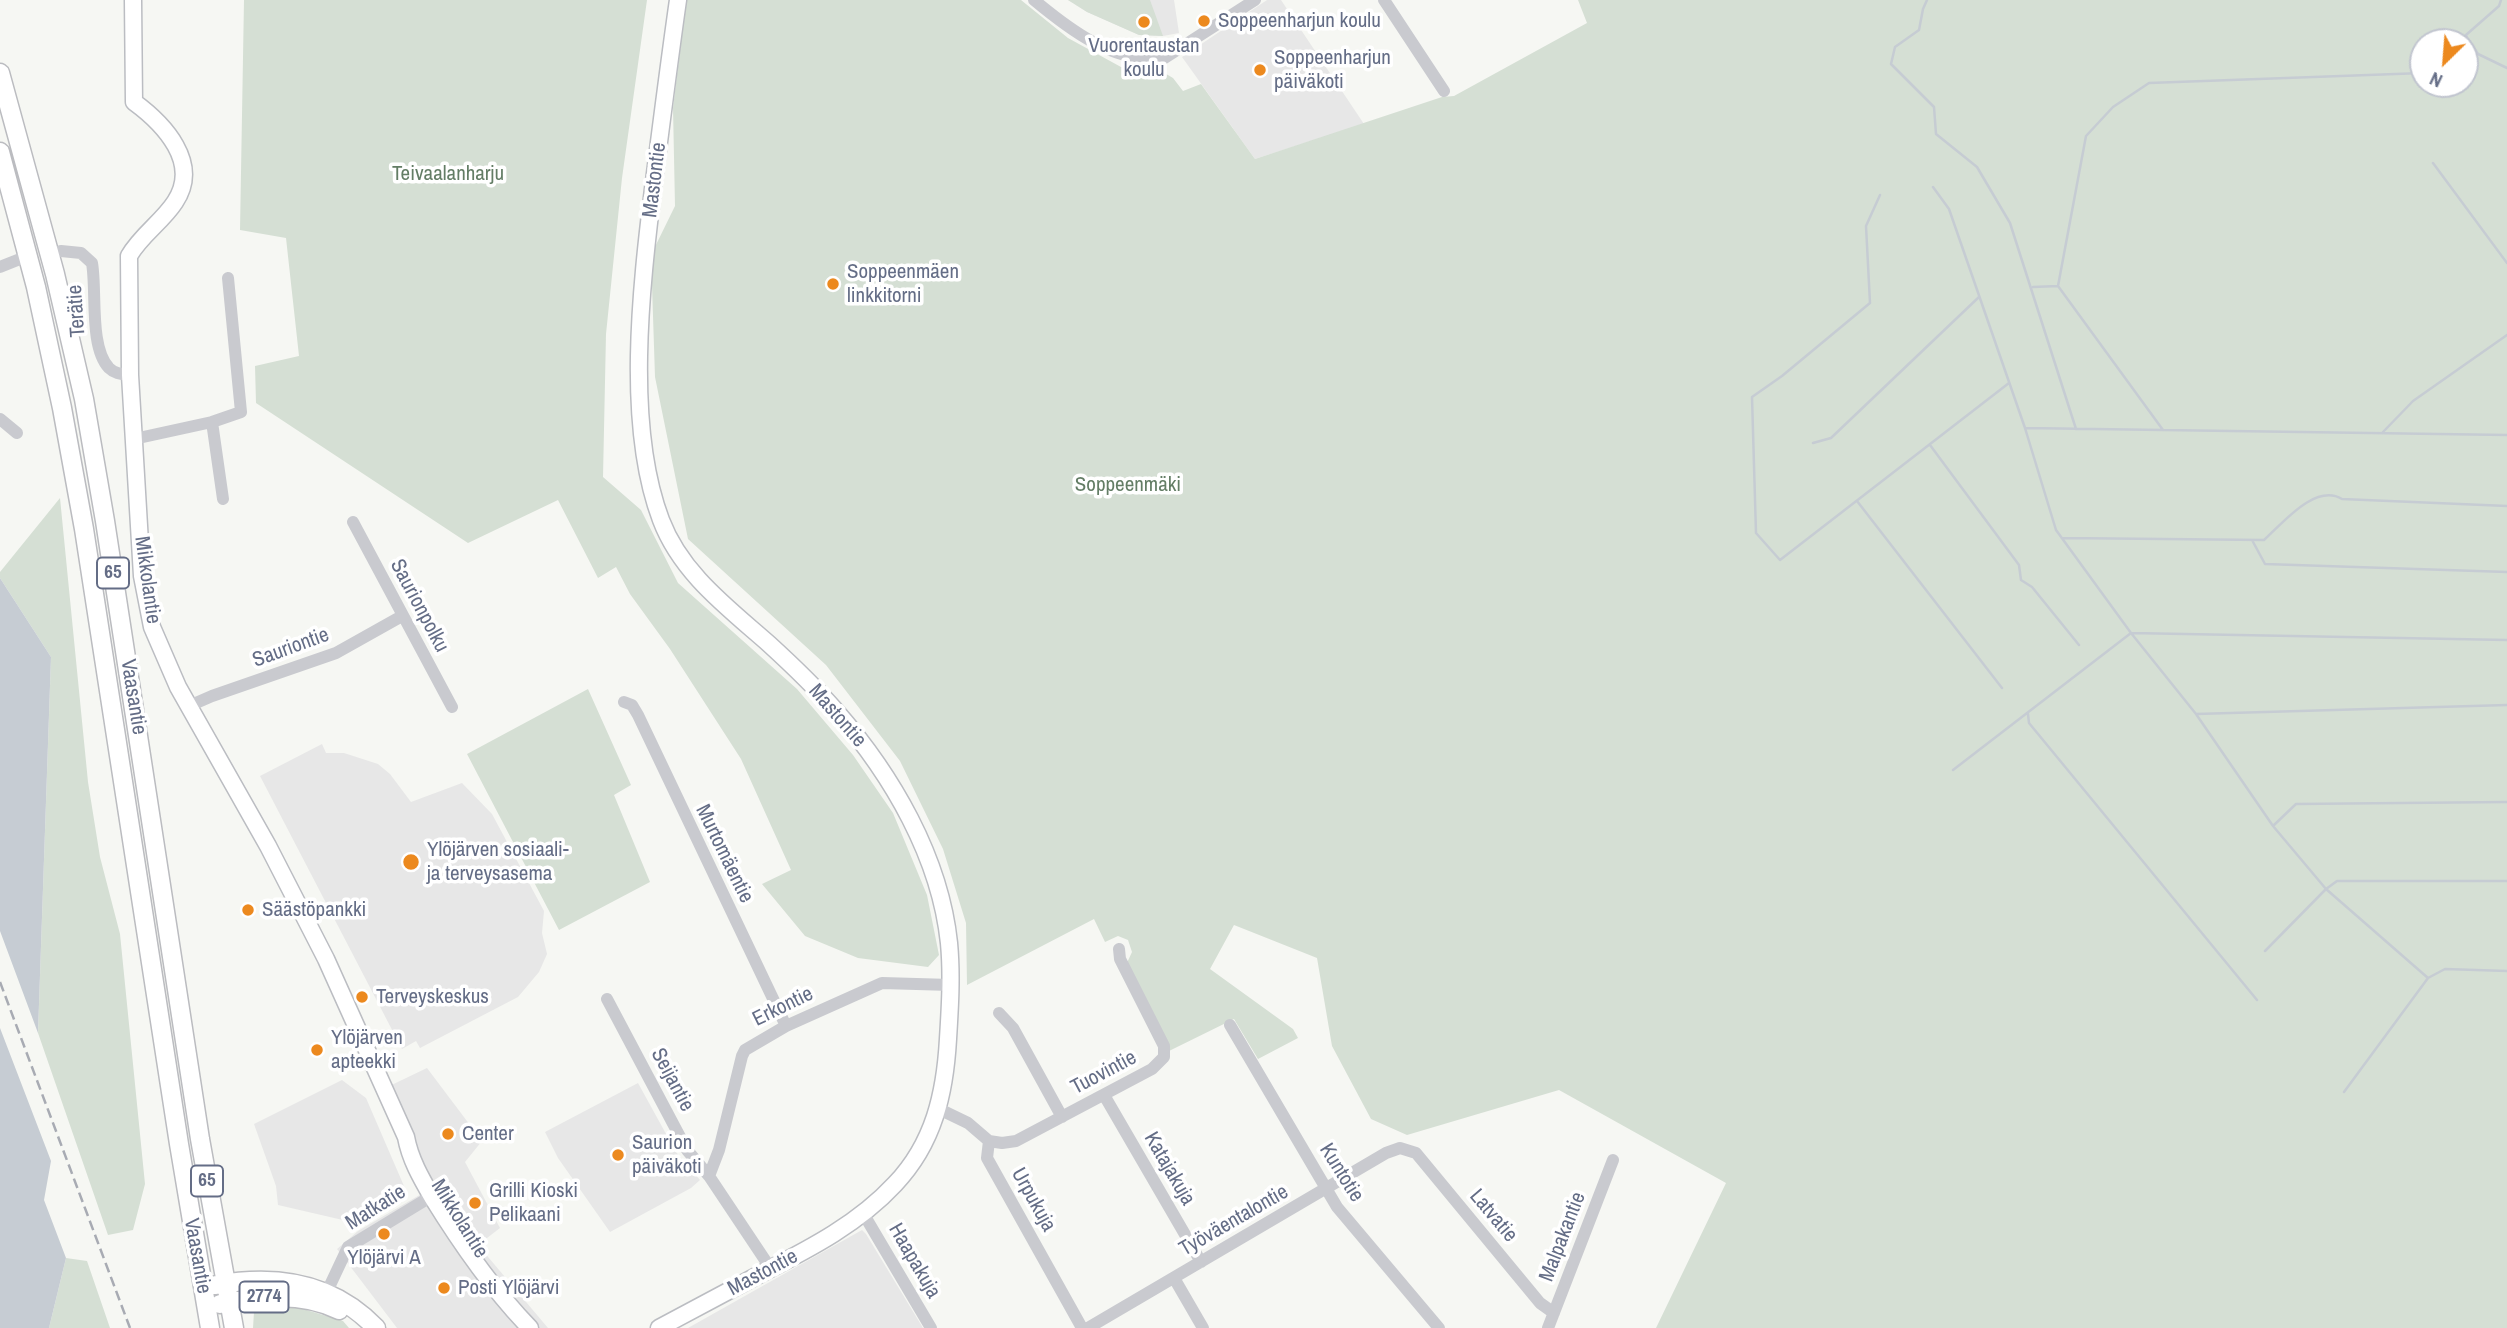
<!DOCTYPE html>
<html>
<head>
<meta charset="utf-8">
<style>
	body { margin:0 }
	#map { position:relative; width:2507px; height:1328px; overflow:hidden; background:#f6f7f3; font-family:"Archivo Narrow",sans-serif }
	canvas { display:block }
	.north { position:absolute; left:2409px; top:28px; width:70px; height:70px; box-sizing:border-box; background:#fff; border:2px solid #c1c5cf; border-radius:50%; rotate:205deg; font-size:19px; font-weight:700; line-height:28px; text-align:center; color:#646d86 }
	.north::after { content:''; display:block; margin:auto; width:24px; height:32px; background:#ec891e; clip-path:polygon(50% 0,100% 100%,50% 72%,0 100%) }
</style>
</head>
<body>
<div id="map">
<canvas width="2507" height="1328"></canvas>
<div class="north">N</div>
</div>
<script>
const ctx = document.querySelector('canvas').getContext('2d');
ctx.lineJoin = 'round';
function fillPath(path, color) {
  ctx.fillStyle = color;
  ctx.fill(path, 'evenodd');
}
function strokePath(path, color, width, dash) {
  ctx.strokeStyle = color;
  ctx.lineWidth = width;
  ctx.lineCap = dash ? 'butt' : 'round';
  ctx.setLineDash(dash || []);
  ctx.stroke(path);
}
function drawText(font, color, halo, rows, align = 'center') {
  ctx.font = font + ' "Archivo Narrow",sans-serif';
  ctx.lineWidth = 7;
  ctx.setLineDash([]);
  ctx.textBaseline = 'middle';
  ctx.strokeStyle = halo;
  ctx.fillStyle = color;
  for (const [text, x, y, turn = 0] of rows) {
    ctx.save();
    ctx.translate(x, y);
    ctx.rotate((+turn || 0) * Math.PI / 180);
    ctx.textAlign = isNaN(turn) ? turn : align;
    if (halo) ctx.strokeText(text, 0, 0);
    ctx.fillText(text, 0, 0);
    ctx.restore();
  }
}
fillPath(new Path2D(`
	M1068,0h106l5,33 -16,3 -24,-1 -52,-23z
	M1267,0h14l83,124 -109,35 -73,-102z
	M322,744l4,9h18l34,11 12,10 21,28 51,-19 30,31 52,97 -2,22 5,21 -8,18 -21,25 -98,51 -4,-7 -14,8 -142,-273z
	M427,1068l55,73 -17,21 35,66 -22,17 70,83h-151l-60,-79 21,-18 65,-38 -46,-101z
	M342,1080l24,18 41,95 -47,31 -82,-19 -2,-19 -22,-62z
	M638,1083l38,69 24,28 -9,8 -81,44 -52,-74 -13,-26z
	M862,1230l4,4 57,94h-235z`), '#e7e7e7');
fillPath(new Path2D(`
	M244,0h403l-25,178 -16,156 -3,143 38,33 37,73 119,106 56,66 40,58 34,82 12,60 -11,12 -70,-9 -53,-22 -43,-52 29,-14 -50,-111 -71,-110 -40,-55 -14,-27 -18,11 -40,-78 -90,43 -212,-140 -1,-37 44,-10 -13,-118 -46,-8z
	M686,0h335l47,38 53,29 35,1 17,10 10,13 18,-7 54,75 187,-62 12,-1 133,-73 -9,-23h929v1328h-851l70,-145 -167,-93 -152,45 -36,-16 -39,-73 -15,-88 -83,-33 -24,44 83,60 5,9 -40,21 -24,-40 -65,32 -43,-86 6,-13 -4,-12 -10,-4 -13,6 -11,-23 -127,66 -1,-62 -23,-74 -43,-88 -74,-96 -138,-126 -33,-162 -4,-122 24,-49 -2,-98zM2423,42h42v42h-42z
	M1068,0h82l13,36 -24,-1 -52,-23z
	M60,498l28,284 12,75 20,77 25,250 -12,46 -25,5 -70,-202 13,-376 -51,-79v-6z
	M588,689l43,96 -17,10 36,87 -91,48 -92,-176z
	M66,1258l21,3 23,67h-61z
	M290,1305l53,16 6,7h-96l1,-16z`), '#d5dfd4');
fillPath(new Path2D(`
	M0,578l51,79 -13,376 -38,-102z
	M0,1028l51,133 -7,39 22,58 -17,70h-49z`), '#c6ccd3');
strokePath(new Path2D(`
	M1927,0l-4,9 -4,21 -24,17 -4,17 43,43 2,27 41,33 33,56 66,206
	M2466,36l12,18 29,14
	M2458,42l41,-36 2,-6
	M2433,163l74,100
	M1933,187l16,22 76,219 31,102 75,103 65,81 77,112 53,63 102,89
	M1880,195l-14,31 4,77 -88,73 -30,21 4,136 24,27 229,-177
	M2058,286l28,-150 27,-29 36,-24 274,-10
	M2033,287l25,-1 105,144
	M2025,428l482,7
	M2383,432l30,-31 94,-66
	M1813,443l18,-5 148,-141
	M1930,445l89,120 2,15 11,7 47,58
	M1857,501l145,187
	M2062,538l202,2c19,-17 51,-57 78,-41l165,7
	M2252,540l13,24 242,8
	M2028,714l1,9 228,277
	M2196,714l311,-9
	M1953,770l178,-137 376,7
	M2274,825l22,-21 211,-2
	M2265,951l61,-62 11,-8h170
	M2344,1092l84,-114 17,-9 62,2`), '#c6ccd3', 2.5);
const major = new Path2D(`
	M133,0l1,102c30,22 67,61 41,100 -13,20 -34,33 -46,54l1,119 12,201 10,51 26,60 90,159 58,113 80,178c4,22 15,41 26,60 29,47 60,92 98,131
	M659,1328c35,-19 70,-37 105,-56 47,-24 95,-49 131,-88 39,-41 50,-91 53,-145 2,-32 4,-64 1,-96 -9,-86 -57,-168 -113,-232 -21,-24 -44,-46 -67,-67 -42,-37 -88,-71 -108,-124 -36,-95 -20,-232 -8,-331 8,-63 16,-126 25,-189`);
const highway = new Path2D(`
	M0,73l55,201 29,125 21,122 95,618 34,189
	M0,152l36,135 26,121 22,121 95,615 31,184
	M216,1285c60,-11 116,-3 160,43
	M220,1304c41,-7 80,-13 119,6`);
strokePath(major, '#bbbdc2', 19);
strokePath(highway, '#bbbcc0', 21);
strokePath(new Path2D(`
	M1034,0c36,30 79,63 129,59l92,-59
	M1384,0l60,91
	M61,251l20,2 11,10c5,28 -3,84 17,105 6,6 13,6 21,7
	M0,267l20,-8
	M0,419l17,14
	M212,422l11,77
	M134,439l78,-17 29,-10 -13,-134
	M353,522l99,185
	M624,702l8,3 6,10 148,311
	M189,706l23,-10 124,-43 66,-37
	M607,999l80,151 22,26
	M999,1013l14,15 49,89
	M1230,1025l107,182 102,121
	M1104,1095l97,167
	M939,1109l29,14 21,18 -2,17 95,170
	M989,1141l13,2 14,-2 136,-72 12,-12v-11l-44,-87 -1,-10
	M863,1213l68,115
	M771,1269l-62,-93 10,-26 23,-94 3,-6 41,-24 96,-43 69,2
	M1174,1278l29,50
	M324,1298l24,-51 92,-56
	M1088,1328l298,-175 14,-5 16,5 124,150 14,10
	M1548,1328l65,-168`), '#c9cacf', 12);
strokePath(major, '#fff', 16);
strokePath(highway, '#fff', 18);
strokePath(new Path2D(`
	M0,982l130,346`), '#a8abb3', 2.5, [10, 5]);
for (const [x, y, r, color] of [
	[1204,21,7,"#ec891e"],
	[1144,22,7,"#ec891e"],
	[1260,70,7,"#ec891e"],
	[833,284,7,"#ec891e"],
	[411,862,9,"#ec891e"],
	[248,910,7,"#ec891e"],
	[362,997,7,"#ec891e"],
	[317,1050,7,"#ec891e"],
	[448,1134,7,"#ec891e"],
	[618,1155,7,"#ec891e"],
	[475,1203,7,"#ec891e"],
	[384,1234,7,"#ec891e"],
	[444,1288,7,"#ec891e"]
]) {
  const dot = new Path2D();
  dot.arc(x, y, r, 0, 2 * Math.PI);
  ctx.fillStyle = color;
  ctx.fill(dot);
  strokePath(dot, '#fff', 2.5);
}
for (const [x, y, w] of [
	[113,573,32],
	[207,1181,32],
	[264,1297,49]
]) {
  const box = new Path2D();
  box.roundRect(x - w / 2, y - 15.5, w, 31, 5);
  ctx.fillStyle = '#fff';
  ctx.fill(box);
  strokePath(box, '#646d86', 2);
}
drawText('bold 19px', '#646d86', null, [
	["65",113,573],
	["65",207,1181],
	["2774",264,1297]
]);
drawText('21px', '#646d86', '#fff', [
	["Soppeenharjun koulu",1218,21],
	["Vuorentaustan",1144,46,"center"],
	["koulu",1144,70,"center"],
	["Soppeenharjun",1274,58],
	["päiväkoti",1274,82],
	["Soppeenmäen",847,272],
	["linkkitorni",847,296],
	["Ylöjärven sosiaali-",427,850],
	["ja terveysasema",427,874],
	["Säästöpankki",262,910],
	["Terveyskeskus",376,997],
	["Ylöjärven",331,1038],
	["apteekki",331,1062],
	["Center",462,1134],
	["Saurion",632,1143],
	["päiväkoti",632,1167],
	["Grilli Kioski",489,1191],
	["Pelikaani",489,1215],
	["Ylöjärvi A",384,1258,"center"],
	["Posti Ylöjärvi",458,1288]
], 'left');
drawText('21px', '#637d65', '#fff', [
	["Teivaalanharju",448,174],
	["Soppeenmäki",1128,485]
]);
drawText('21px', '#646d86', '#fff', [
	["Mastontie",655,180,-83],
	["Terätie",77,311,-94],
	["Mikkolantie",147,580,82],
	["Saurionpolku",419,606,62],
	["Sauriontie",291,648,-20],
	["Vaasantie",133,697,81],
	["Mastontie",837,716,49],
	["Murtomäentie",724,854,64],
	["Erkontie",783,1007,-26],
	["Tuovintie",1104,1073,-28],
	["Seijantie",672,1080,62],
	["Katajakuja",1169,1169,60],
	["Kuntotie",1341,1173,58],
	["Urpukuja",1033,1200,61],
	["Matkatie",376,1208,-32],
	["Latvatie",1493,1216,50],
	["Mikkolantie",459,1219,58],
	["Työväentalontie",1234,1221,-30],
	["Malpakantie",1563,1237,-69],
	["Vaasantie",197,1256,80],
	["Haapakuja",914,1261,60],
	["Mastontie",763,1273,-28]
]);
</script>
</body>
</html>
